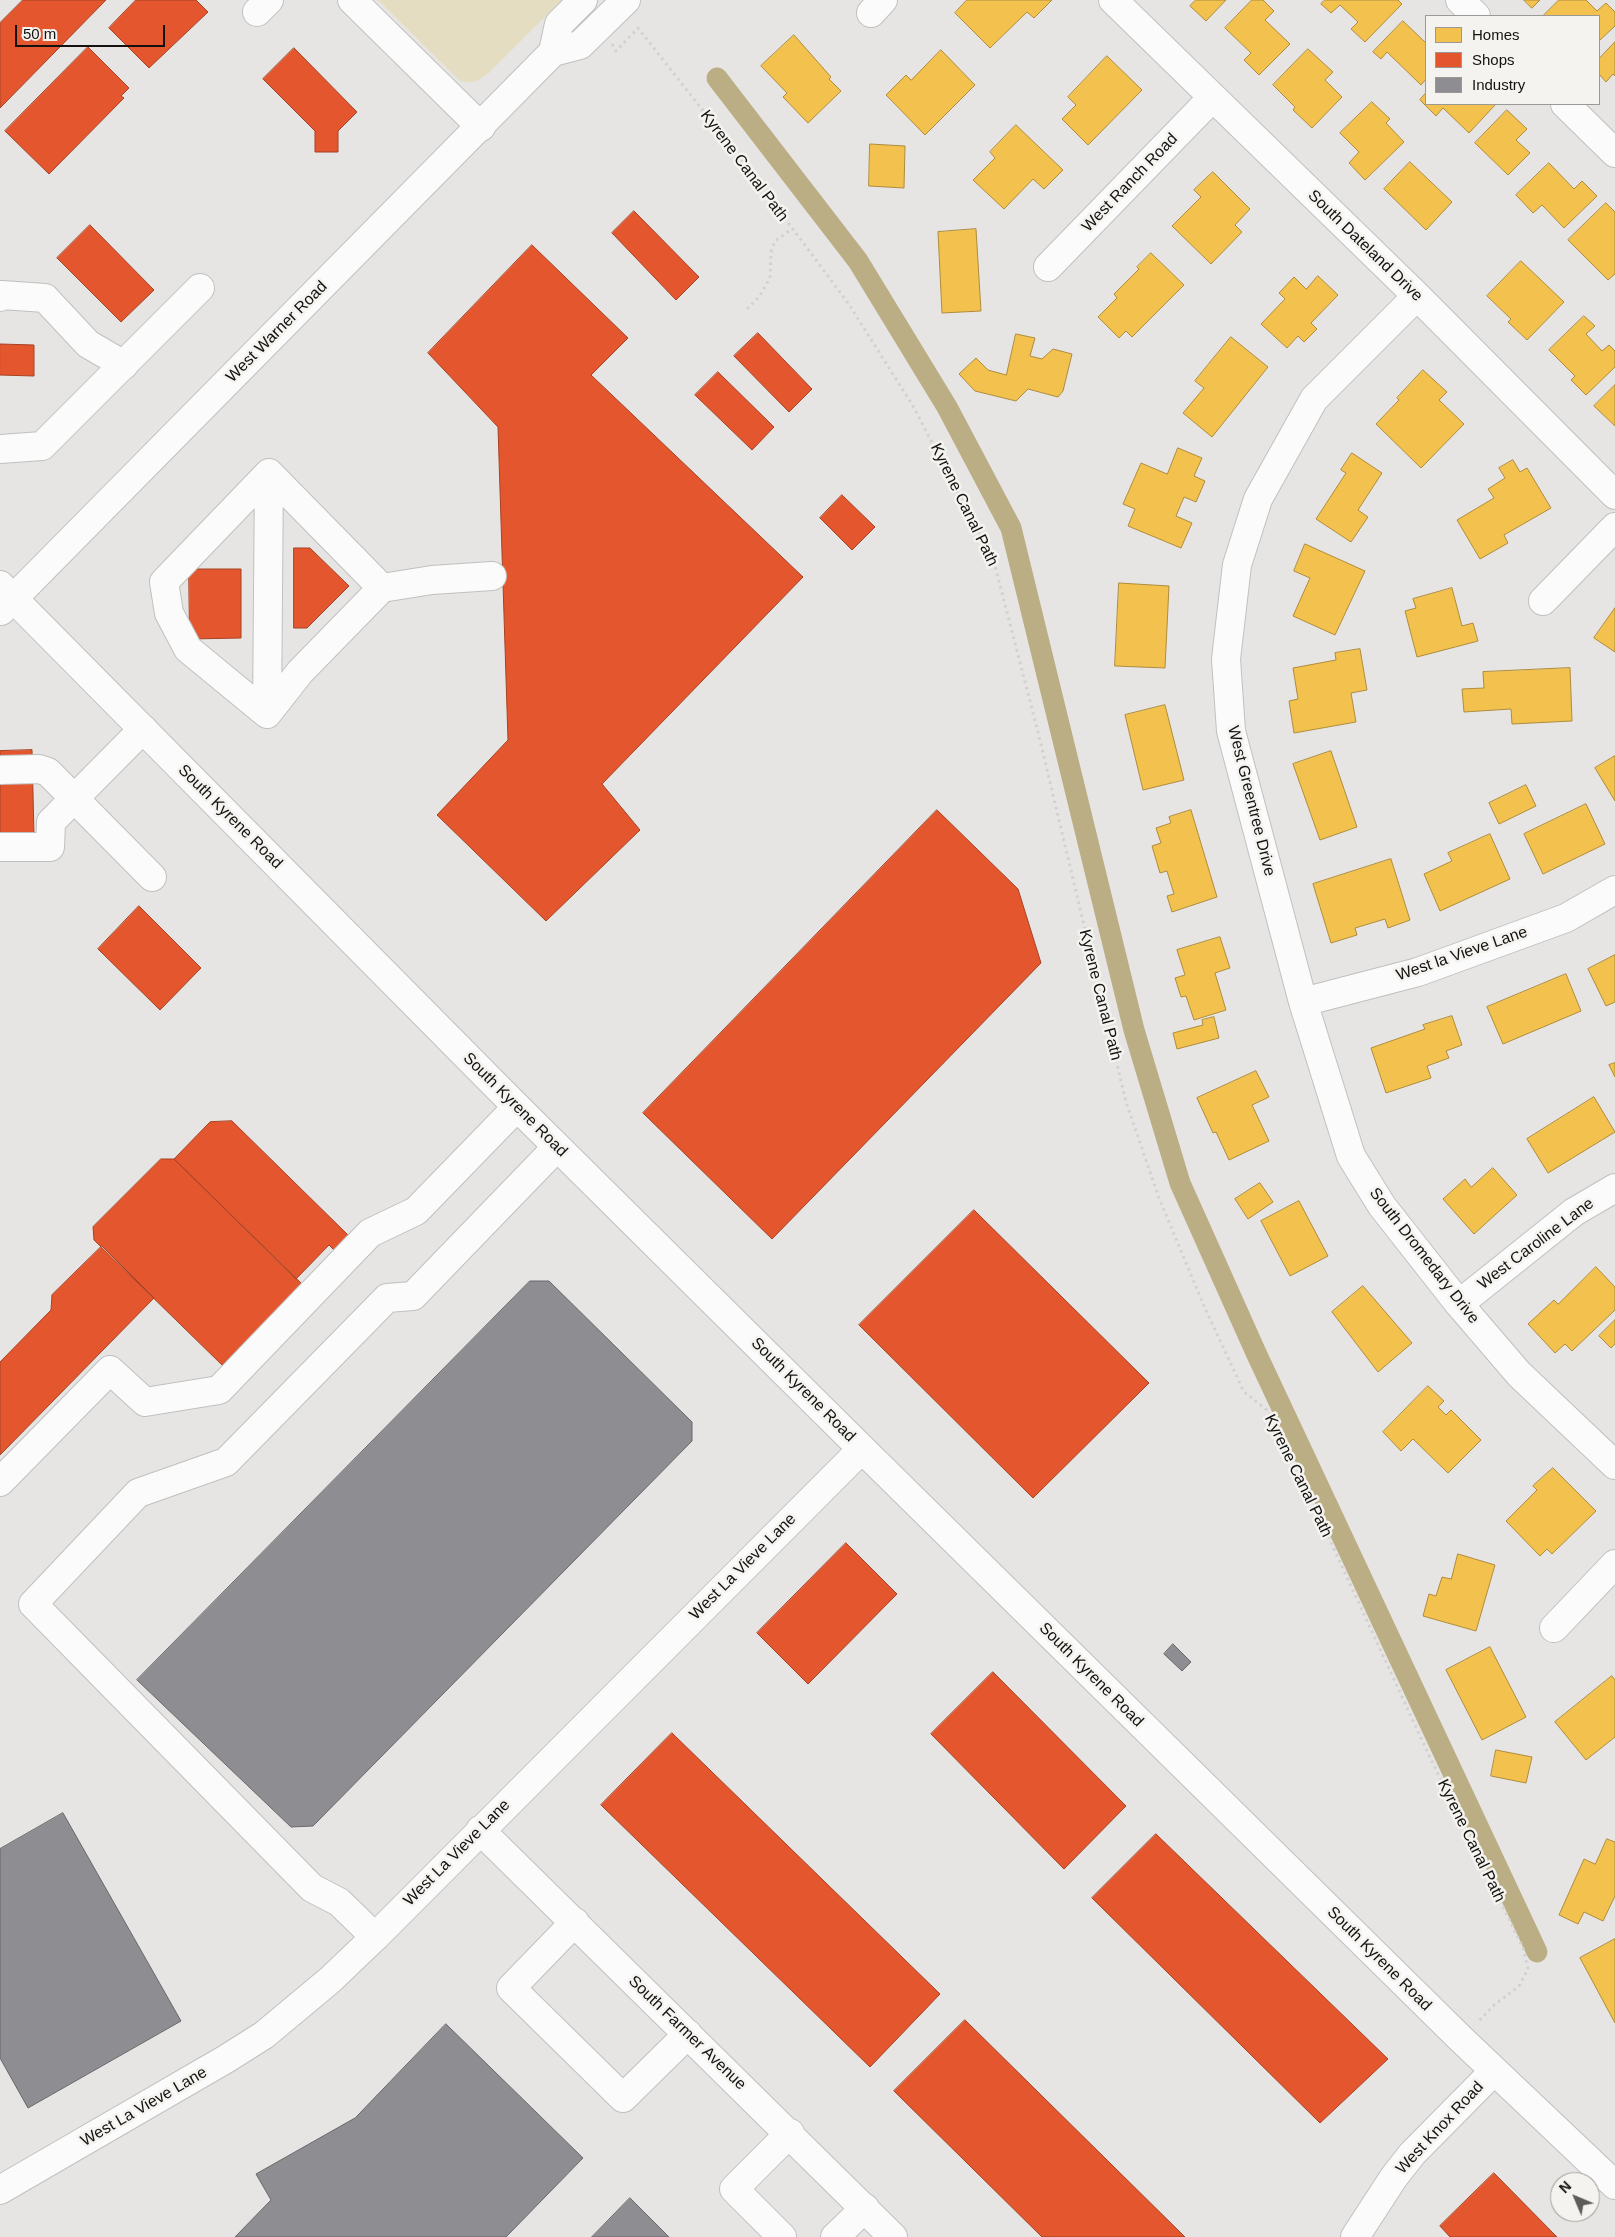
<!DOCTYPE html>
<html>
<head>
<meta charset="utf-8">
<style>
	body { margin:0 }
	#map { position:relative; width:1615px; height:2237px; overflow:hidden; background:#e6e5e3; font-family:Arial,sans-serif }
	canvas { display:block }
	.legend { position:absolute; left:1425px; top:15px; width:175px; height:90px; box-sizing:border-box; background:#f4f3ef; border:1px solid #9a9996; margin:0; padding:6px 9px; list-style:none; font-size:15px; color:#131211 }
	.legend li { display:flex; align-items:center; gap:10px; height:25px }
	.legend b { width:25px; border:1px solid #9a9996 }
	.north { position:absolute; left:1550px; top:2172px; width:50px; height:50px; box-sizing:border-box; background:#f4f3ef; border:1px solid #9a9996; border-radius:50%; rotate:315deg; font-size:14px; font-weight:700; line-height:20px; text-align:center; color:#131211 }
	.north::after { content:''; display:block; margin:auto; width:18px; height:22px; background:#5d5c5a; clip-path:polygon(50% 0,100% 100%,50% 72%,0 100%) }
	.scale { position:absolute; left:15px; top:25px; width:150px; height:22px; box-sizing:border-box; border:2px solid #131211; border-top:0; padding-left:6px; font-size:15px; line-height:18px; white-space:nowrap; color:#131211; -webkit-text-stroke:4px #f4f3ef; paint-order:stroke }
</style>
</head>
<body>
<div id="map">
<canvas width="1615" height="2237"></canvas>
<ul class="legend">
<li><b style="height:14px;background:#f2c14e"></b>Homes</li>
<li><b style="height:14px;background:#e4572e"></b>Shops</li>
<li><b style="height:14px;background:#8d8d92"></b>Industry</li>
</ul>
<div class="north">N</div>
<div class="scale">50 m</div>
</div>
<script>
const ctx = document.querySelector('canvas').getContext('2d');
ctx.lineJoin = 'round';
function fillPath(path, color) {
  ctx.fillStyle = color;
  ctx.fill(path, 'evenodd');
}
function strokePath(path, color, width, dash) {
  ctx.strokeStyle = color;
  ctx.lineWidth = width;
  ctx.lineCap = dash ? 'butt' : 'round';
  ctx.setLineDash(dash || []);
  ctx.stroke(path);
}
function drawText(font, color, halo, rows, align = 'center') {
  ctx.font = font + ' Arial,sans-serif';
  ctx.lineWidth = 5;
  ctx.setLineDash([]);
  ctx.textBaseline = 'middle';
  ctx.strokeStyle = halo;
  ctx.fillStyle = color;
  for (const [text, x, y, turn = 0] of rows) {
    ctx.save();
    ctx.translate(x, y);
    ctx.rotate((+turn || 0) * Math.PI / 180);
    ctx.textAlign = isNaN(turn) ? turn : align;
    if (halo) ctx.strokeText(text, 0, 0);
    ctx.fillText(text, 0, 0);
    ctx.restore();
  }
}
fillPath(new Path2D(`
	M378,0h184l-73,73c-11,8 -17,12 -30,7z`), '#e5ddc1');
const homes = new Path2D(`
	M967,0h85l-18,18 -7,-6 -37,36 -35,-35z
	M1196,0h30l-20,21 -16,-15z
	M1252,0h11l11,11 -9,9 25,24 -31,31 -15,-15 7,-7 -26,-25z
	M1325,0h73l4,4 -37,38 -14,-13 7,-7 -18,-17 -9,8 -10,-9z
	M1524,0h16l-8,8z
	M1559,0h27l11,11 9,-8 9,9v14l-16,15v-25h-56z
	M1403,21l23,22v36l-5,6 -34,-33 -6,7 -8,-7z
	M794,35l37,42 -2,2 12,12 -33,32 -25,-26 4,-4 -26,-27z
	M1615,42v34l-2,-2 -7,8 -7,-8v-15z
	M1308,49l25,23 -8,8 17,17 -30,31 -19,-18 2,-3 -22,-22z
	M941,50l34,35 -50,50 -39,-40 20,-20 5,5z
	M1107,56l35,34 -54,55 -26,-26 14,-14 -8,-8z
	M1426,93v11h70l-27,29 -26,-25 -7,8 -16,-16z
	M1372,102l18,17 -4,4 18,19 -39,38 -16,-17 10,-11 -19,-19z
	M1507,110l20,19 -11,11 14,13 -22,22 -33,-32z
	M1016,125l47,45 -19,19 -11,-10 -29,30 -31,-29 22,-22 -5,-6z
	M870,144l35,2 -1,42 -35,-2z
	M1410,162l42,40 -26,28 -42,-41z
	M1549,163l25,26 8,-8 15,15 -33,32 -22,-23 -9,8 -17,-18z
	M1213,172l37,37 -15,16 7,7 -31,32 -39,-38 29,-29 -7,-7z
	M1606,203l9,9v62l-7,6 -40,-40z
	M976,229l5,82 -39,2 -4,-81z
	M1151,253l33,32 -52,52 -6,-6 -7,7 -21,-21 19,-19 -3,-4 25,-25 -2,-2z
	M1521,261l43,41 -37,38 -19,-18 3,-3 -24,-23z
	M1318,276l20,19 -27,28 6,6 -13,13 -6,-6 -11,12 -26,-24 24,-25 -6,-6 15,-16 12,12z
	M1584,316l11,10 -9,8 16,17 7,-6 6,6v16l-29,28 -15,-15 4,-4 -26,-26z
	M1016,334l19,4 -5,18 12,3 11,-10 19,5 -9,37 -5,6 -30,-8 -12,12 -41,-10 -16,-17 17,-16 12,12 18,5z
	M1231,337l37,30 -56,70 -29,-24 21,-25 -9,-7z
	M1423,370l24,22 -8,8 25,24 -43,44 -45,-44 23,-24 -2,-2z
	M1615,385v41l-21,-20z
	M1178,448l24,10 -8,18 11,5 -9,21 -12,-5 -8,19 16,7 -11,25 -53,-22 7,-17 -12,-5 18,-41 26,11z
	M1352,453l30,20 -24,37 10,7 -17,25 -35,-23 30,-46 -5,-3z
	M1513,460l7,12 7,-4 24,40 -47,27 4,8 -28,16 -23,-39 37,-22 -6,-9 17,-11 -6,-10z
	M1305,544l60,27 -30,64 -42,-19 17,-38 -16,-7z
	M1119,583l50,3 -4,82 -50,-2z
	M1452,588l10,38 11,-3 5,18 -61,16 -12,-46 11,-3 -3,-9z
	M1615,608v44l-21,-14z
	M1360,649l7,41 -16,3 5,29 -62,11 -5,-32 9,-2 -5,-31 43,-8 -1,-7z
	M1570,668l2,53 -60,3 -1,-15 -47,3 -2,-23 22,-1 -1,-16z
	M1165,705l19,75 -41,10 -18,-75z
	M1331,751l26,76 -37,13 -27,-76z
	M1615,756v45l-20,-33z
	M1526,785l10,21 -37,18 -10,-21z
	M1586,804l19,40 -62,30 -19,-40z
	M1191,810l26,87 -45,15 -5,-16 7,-2 -7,-23 -7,2 -8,-27 9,-3 -5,-15 15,-5 -2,-6z
	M1490,834l20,45 -70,32 -16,-37 28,-13 -4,-8z
	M1391,859l19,61 -22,8 -3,-9 -30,9 2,7 -26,8 -18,-59z
	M1220,937l10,31 -15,5 11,37 -32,10 -8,-24 -5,1 -6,-19 10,-3 -8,-25z
	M1615,955v47l-9,4 -18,-37z
	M1566,974l15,37 -78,33 -16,-37z
	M1452,1016l10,29 -16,6 3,7 -22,8 4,12 -45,15 -15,-45 54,-19 -2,-4z
	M1214,1017l5,21 -42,11 -4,-16 30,-8 -1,-5z
	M1615,1063v14l-6,-12z
	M1256,1071l13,26 -17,8 17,36 -40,19 -13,-28 -3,1 -16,-35z
	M1594,1097l21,35 -67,41 -21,-34z
	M1493,1168l24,27 -43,39 -31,-35 22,-20 6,8z
	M1260,1183l13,19 -25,17 -13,-20z
	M1299,1201l29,55 -38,20 -29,-55z
	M1596,1267l19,20v23l-43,41 -7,-7 -10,9 -27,-29 26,-24 4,4z
	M1363,1286l49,57 -34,29 -46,-60z
	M1615,1320v24l-4,4 -12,-12z
	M1428,1386l16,15 -6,6 8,8 5,-5 30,30 -33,33 -35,-34 -12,12 -18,-19z
	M1553,1468l43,43 -44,43 -5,-5 -7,7 -34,-35 31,-31 -4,-4z
	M1458,1554l37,11 -19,66 -53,-15 6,-22 7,2 6,-19 9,2z
	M1490,1647l36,70 -44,23 -36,-70z
	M1612,1676l3,4v57l-29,23 -31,-38z
	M1496,1750l36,7 -6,26 -35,-7z
	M1607,1839l8,3v54l-12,25 -19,-9 -6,12 -19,-9 25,-56 11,5z
	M1615,1939v84l-35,-65z`);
fillPath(homes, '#f2c14e');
strokePath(homes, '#af8c3c', 1);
const shops = new Path2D(`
	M23,0h83l-106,108v-85z
	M136,0h60l12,12 -59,56 -40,-40z
	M88,47l41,41 -8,8 3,2 -75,76 -44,-43z
	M294,48l63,64 -19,19v21h-23v-21l-52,-52z
	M634,211l65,66 -23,23 -64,-67z
	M90,225l64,65 -33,32 -64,-64z
	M532,245l96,93 -37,37 212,202 -201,207 38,46 -94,91 -109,-106 71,-75 -10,-313 -70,-74z
	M758,333l54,56 -23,23 -55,-56z
	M0,344l34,1v31l-34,-1z
	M718,372l56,55 -22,23 -57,-55z
	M842,495l33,32 -23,23 -32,-32z
	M294,548h16l39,38 -42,42h-13z
	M189,569h52v69l-51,1z
	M32,750l2,86h-34v-85z
	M937,810l81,79 23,74 -269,276 -129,-126z
	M139,906l62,62 -41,42 -62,-61z
	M232,1121l116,114 -14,15 -5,-5 -33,34 -122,-120 36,-37z
	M161,1159h13l128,125 -80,81 -128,-125 -1,-13z
	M974,1210l175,173 -116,115 -174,-173z
	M102,1246l52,52 -154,157v-93l51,-52 1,-15z
	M846,1543l51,51 -89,90 -51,-51z
	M993,1672l133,134 -62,63 -133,-135z
	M672,1733l268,261 -70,73 -269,-262z
	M1156,1834l232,225 -68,64 -228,-225z
	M965,2020l220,217h-143l-148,-146z
	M1494,2173l63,64h-107l-10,-11z`);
fillPath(shops, '#e4572e');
strokePath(shops, '#a54225', 1);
const industry = new Path2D(`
	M530,1281h19l143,141v19l-379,385 -22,1 -154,-147z
	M1173,1644l18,18 -9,9 -18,-17z
	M63,1813l118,208 -153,87 -28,-50v-209z
	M446,2024l137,134 -77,79h-271l36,-37 -15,-26 99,-56z
	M630,2198l39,39h-77z`);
fillPath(industry, '#8d8d92');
strokePath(industry, '#68686b', 1);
strokePath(new Path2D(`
	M717,78l141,183 89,146 64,121 123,502 46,153 77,172 280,597`), '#bbae84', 21);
const minor = new Path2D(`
	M352,0l129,127
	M1113,0l304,296 198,199
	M1460,0l16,16
	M257,12l12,-12
	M871,13l12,-13
	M1565,104l50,49
	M1048,267l164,-169
	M1417,296l-103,103 -56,100 -21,66 -11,94 5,72 72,271 48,154 31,50 77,98 60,70 96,91
	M0,297l2,-2 43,3 43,46 36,21
	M0,449l42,-3 158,-158
	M382,588l50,-8 60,-4
	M1543,601l72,-74
	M267,714l33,-42 82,-84 -113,-115
	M267,714l-79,-65 -19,-36 -5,-31 105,-109
	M267,714l2,-241
	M0,770l39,-1 9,3 104,105
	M0,847h50l1,-25 92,-93
	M1303,1002l115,-30 148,-54 49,-28
	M1459,1304l115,-92 41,-24
	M0,1482l110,-112 35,32 74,-12 151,-157 46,-22 101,-104
	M1554,1628l61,-64
	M480,1830l413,407
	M575,1922l-64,66 112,110 65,-64
	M375,1937l-36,-35 -27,-14 -279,-284 105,-111 88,-31 161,-164 26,-2 144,-149
	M0,2190l226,-131 38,-24 66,-55 45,-43 487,-488
	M782,2237l-48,-48 56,-56
	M835,2237l30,-29
	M1355,2237l39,-60 18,-23 82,-83`);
const major = new Path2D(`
	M553,52l6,-28 24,-24
	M0,585l517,522 345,342 599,590 154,146
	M1,611l552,-559 27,-7 46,-45`);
strokePath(minor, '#c0c0bf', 30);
strokePath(major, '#c0c0bf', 30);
strokePath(new Path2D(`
	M612,44l4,7 22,-23 96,122 114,153 65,103 81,156 45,174 87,366 33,96 45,108 40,86 23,18 20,37 140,304 96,197 5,21 -9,17 -26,20 -16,17
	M747,309l12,-12 11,-19 1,-26 4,-11 17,-12`), '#d1d1cf', 3, [2.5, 4]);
strokePath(minor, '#fbfbfb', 28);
strokePath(major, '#fbfbfb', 28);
drawText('16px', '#131211', '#f4f3ef', [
	["Kyrene Canal Path",744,166,53],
	["West Ranch Road",1130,183,-46],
	["South Dateland Drive",1365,246,44],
	["West Warner Road",277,332,-45],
	["Kyrene Canal Path",964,505,64],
	["West Greentree Drive",1251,801,76],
	["South Kyrene Road",230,817,45],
	["West la Vieve Lane",1462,954,-19],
	["Kyrene Canal Path",1100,995,76],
	["South Kyrene Road",515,1105,45],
	["West Caroline Lane",1536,1244,-37],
	["South Dromedary Drive",1424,1256,52],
	["South Kyrene Road",803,1390,45],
	["Kyrene Canal Path",1298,1476,64],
	["West La Vieve Lane",743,1567,-45],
	["South Kyrene Road",1091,1675,45],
	["Kyrene Canal Path",1471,1841,64],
	["West La Vieve Lane",457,1853,-45],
	["South Kyrene Road",1379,1959,45],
	["South Farmer Avenue",687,2033,44],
	["West La Vieve Lane",144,2107,-30],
	["West Knox Road",1440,2128,-47]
]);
</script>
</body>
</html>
